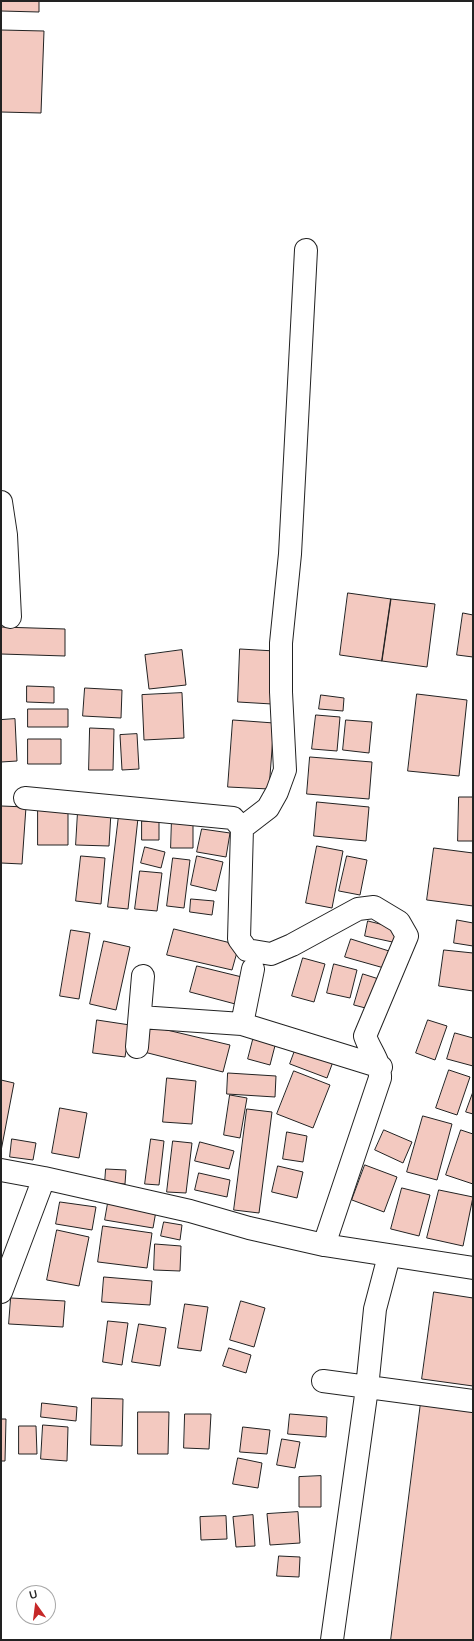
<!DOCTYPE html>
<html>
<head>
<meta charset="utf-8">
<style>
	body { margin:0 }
	#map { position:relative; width:474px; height:1641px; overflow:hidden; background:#fff; font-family:Mulish,sans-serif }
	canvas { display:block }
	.frame { position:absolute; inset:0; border:2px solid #222; pointer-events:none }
	.north { position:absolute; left:16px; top:1585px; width:40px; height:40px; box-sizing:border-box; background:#fff; border:1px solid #a7a7a7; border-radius:50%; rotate:346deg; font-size:11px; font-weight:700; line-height:16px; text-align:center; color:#222 }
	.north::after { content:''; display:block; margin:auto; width:14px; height:18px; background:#c62828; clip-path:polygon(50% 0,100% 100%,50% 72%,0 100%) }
</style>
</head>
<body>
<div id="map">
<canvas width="474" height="1641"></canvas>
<div class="frame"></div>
<div class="north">U</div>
</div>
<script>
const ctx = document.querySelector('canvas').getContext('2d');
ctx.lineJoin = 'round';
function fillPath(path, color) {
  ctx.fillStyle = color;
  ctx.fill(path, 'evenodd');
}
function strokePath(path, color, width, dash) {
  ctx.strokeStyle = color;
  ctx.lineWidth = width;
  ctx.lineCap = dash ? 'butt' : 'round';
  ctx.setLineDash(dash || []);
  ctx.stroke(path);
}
const building = new Path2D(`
	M1,1h38v11l-38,-1z
	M1,30l43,1 -3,82 -40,-1z
	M348,593l43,6 -9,62 -42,-6z
	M391,599l44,5 -8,63 -45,-6z
	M463,613l10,2v42l-16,-2z
	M1,627l64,2v27l-64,-2z
	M240,649l35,2 -3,53 -34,-2z
	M182,650l4,35 -37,4 -4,-34z
	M27,686l27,1v16l-27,-1z
	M85,688l37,2 -1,28 -38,-2z
	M182,693l2,45 -40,2 -2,-45z
	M417,694l50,6 -8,76 -51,-5z
	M321,695l23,3 -1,13 -24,-2z
	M28,709h40v18h-40z
	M316,715l24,2 -3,34 -25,-2z
	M15,719l2,42 -16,1v-42z
	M233,720l41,3 -5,66 -41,-2z
	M346,720l26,2 -3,31 -26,-3z
	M90,728l24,1 -1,41h-24z
	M137,734l2,35 -17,1 -2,-35z
	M28,739h33v25h-33z
	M310,757l62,5 -3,37 -62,-5z
	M459,797h14v44h-15z
	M317,802l52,5 -3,34 -52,-5z
	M1,806l25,1 -4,57 -21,-1z
	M38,810h30v35h-30z
	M78,811l33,1 -2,34 -33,-1z
	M119,815l19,3 -10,91 -20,-2z
	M172,816l21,1v31h-22z
	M142,821l17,1v18h-17z
	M202,829l28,4 -4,24 -29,-5z
	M317,846l26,5 -11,57 -26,-5z
	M145,847l20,5 -4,16 -20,-5z
	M434,848l39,5v53l-46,-6z
	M81,856l24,2 -4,46 -25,-3z
	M197,856l26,6 -7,29 -25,-6z
	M347,856l20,4 -7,35 -21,-4z
	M173,858l17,2 -6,48 -17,-2z
	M140,871l22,2 -5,38 -22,-2z
	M191,899l23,2 -2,14 -22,-3z
	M457,920l16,3v23l-19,-3z
	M368,921l32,8 -3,14 -32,-7z
	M174,929l65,16 -7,25 -65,-15z
	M71,930l19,3 -11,66 -19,-3z
	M351,939l38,12 -5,17 -39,-11z
	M104,941l26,6 -14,63 -26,-6z
	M444,950l29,3v38l-34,-5z
	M303,958l22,6 -11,38 -22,-6z
	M334,964l23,6 -7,28 -23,-5z
	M197,966l49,12 -7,27 -49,-13z
	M363,974l19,6 -9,30 -19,-5z
	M97,1020l33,5 -5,32 -32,-4z
	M428,1020l19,6 -12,34 -19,-7z
	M146,1025l84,20 -7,27 -83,-21z
	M255,1032l22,6 -7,27 -22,-6z
	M455,1033l18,5v28l-26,-7z
	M297,1045l37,14 -7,19 -37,-14z
	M449,1070l21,7 -13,38 -21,-7z
	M294,1071l36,14 -17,43 -36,-14z
	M228,1073l48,3 -1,21 -48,-3z
	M167,1078l29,3 -4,43 -29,-2z
	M1,1080l13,3 -13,68z
	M473,1092v22l-7,-2z
	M230,1095l17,3 -7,40 -16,-3z
	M60,1108l27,5 -8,45 -27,-5z
	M247,1109l25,3 -13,101 -25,-3z
	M423,1116l29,8 -15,56 -30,-8z
	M384,1130l28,12 -9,21 -28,-13z
	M461,1130l12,4v50l-27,-9z
	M287,1132l20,4 -4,26 -20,-3z
	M12,1139l24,4 -3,17 -23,-3z
	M151,1139l13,2 -5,44 -14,-1z
	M173,1141l19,2 -6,50 -19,-1z
	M200,1142l34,9 -5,18 -34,-8z
	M365,1165l32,12 -13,35 -32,-12z
	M278,1166l25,6 -6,26 -25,-6z
	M106,1169l20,1 -1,14 -20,-1z
	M199,1173l31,7 -3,17 -32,-7z
	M402,1188l28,7 -11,41 -28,-7z
	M439,1190l34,7 -10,49 -36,-8z
	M60,1202l36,5 -4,23 -36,-6z
	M108,1203l48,8 -3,17 -48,-8z
	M164,1222l18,3 -2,15 -19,-4z
	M103,1226l49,7 -5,35 -49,-6z
	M57,1230l32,7 -10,49 -32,-6z
	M155,1244l26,2 -1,25 -26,-1z
	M104,1277l48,4 -2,24 -48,-3z
	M434,1292l39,6v88l-51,-7z
	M11,1298l54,3 -2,26 -54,-3z
	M241,1301l24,7 -11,39 -24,-7z
	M185,1304l23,3 -7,44 -23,-3z
	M108,1321l20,2 -6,42 -19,-3z
	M139,1324l27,4 -6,38 -28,-4z
	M229,1348l22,7 -5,18 -23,-7z
	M92,1398l31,1 -1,47 -31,-1z
	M421,1402l52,6v232h-82z
	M42,1403l35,4 -1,14 -35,-4z
	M138,1412h31l-1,42h-30z
	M185,1414h26l-2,35 -25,-1z
	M290,1414l37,3 -1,20 -38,-3z
	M1,1419h5l-1,42h-4z
	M43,1425l25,2 -1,34 -26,-2z
	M19,1426h17l1,28h-18z
	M243,1427l27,3 -3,24 -27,-2z
	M282,1439l18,3 -5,26 -18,-3z
	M238,1458l24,5 -4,25 -25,-4z
	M321,1476v31h-22v-30z
	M298,1512l2,31 -30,2 -3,-31z
	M253,1515l2,31 -19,1 -3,-30z
	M226,1516l1,23 -26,1 -1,-23z
	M279,1556l21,1 -1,20 -22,-1z`);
fillPath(building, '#f3c9c0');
strokePath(building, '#222', 1);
const minor = new Path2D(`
	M1,502l5,33 4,82
	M25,798l208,20 9,10 -3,111 8,11 24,4 21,-9 66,-36 16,-2 25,15 8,14 -42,100c5,15 16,26 15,42l-56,167
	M242,828l26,-20 9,-16 8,-22 -4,-78v-49l9,-89 16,-304
	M140,1017l102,7 139,43
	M242,1024l11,-55
	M137,1047l6,-71
	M1,1170l43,8 146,33 59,17 75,17 149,23
	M1,1292l43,-114
	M323,1381l150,20
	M332,1640l35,-252 8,-79 14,-53`);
strokePath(minor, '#222', 24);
strokePath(minor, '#fff', 22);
</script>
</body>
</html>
